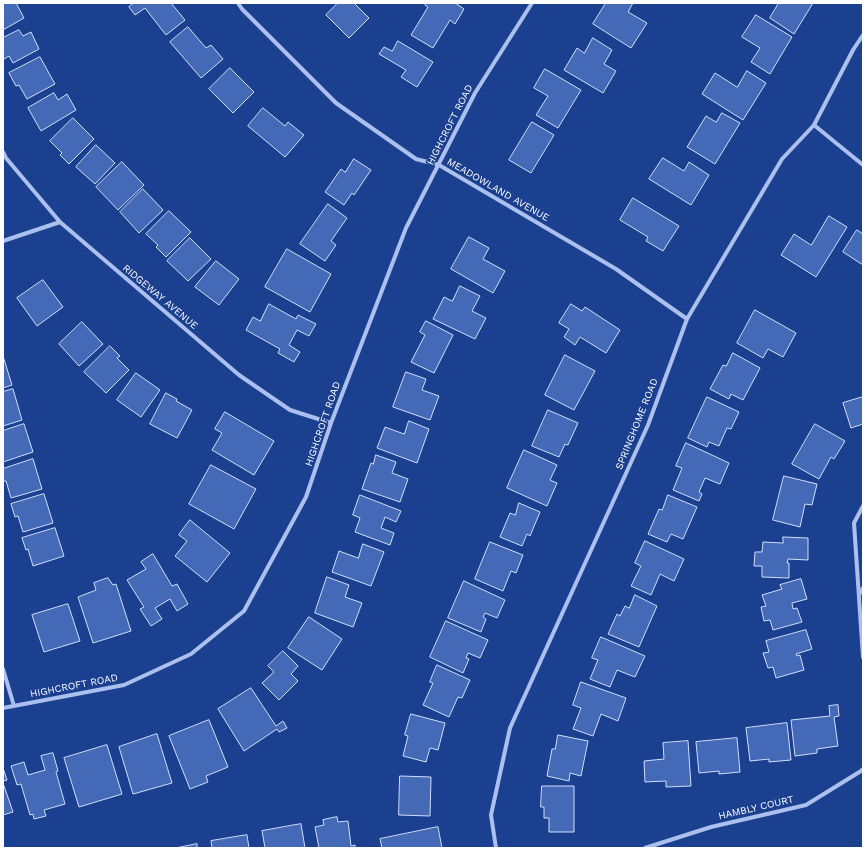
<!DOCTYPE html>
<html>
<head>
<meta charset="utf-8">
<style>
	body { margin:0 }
	#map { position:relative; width:866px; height:851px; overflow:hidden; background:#1c4090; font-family:"Work Sans",sans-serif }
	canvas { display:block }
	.frame { position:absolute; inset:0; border:4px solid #fff; pointer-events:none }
</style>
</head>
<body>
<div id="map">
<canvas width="866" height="851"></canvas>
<div class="frame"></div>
</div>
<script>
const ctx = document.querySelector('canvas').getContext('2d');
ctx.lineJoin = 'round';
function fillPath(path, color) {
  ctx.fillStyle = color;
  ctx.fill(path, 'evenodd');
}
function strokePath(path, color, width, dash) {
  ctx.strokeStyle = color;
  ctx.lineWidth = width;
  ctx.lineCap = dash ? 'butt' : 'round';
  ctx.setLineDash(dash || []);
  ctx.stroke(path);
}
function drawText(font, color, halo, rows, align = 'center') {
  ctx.font = font + ' "Work Sans",sans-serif';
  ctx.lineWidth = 3;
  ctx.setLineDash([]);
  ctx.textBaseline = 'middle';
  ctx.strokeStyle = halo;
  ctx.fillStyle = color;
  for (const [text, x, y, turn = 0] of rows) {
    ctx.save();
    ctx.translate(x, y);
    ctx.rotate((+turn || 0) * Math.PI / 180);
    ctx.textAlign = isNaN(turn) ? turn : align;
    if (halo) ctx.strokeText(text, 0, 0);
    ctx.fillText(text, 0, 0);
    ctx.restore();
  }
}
const building = new Path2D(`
	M3,3h13l8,15 -21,12z
	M134,3h37l14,17 -19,15 -21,-27 -10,7 -6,-8z
	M338,3h18l-1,1 14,14 -20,20 -23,-23z
	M426,3h29l9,6 -9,15 -5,-4 -17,28 -22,-13 17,-28 -3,-2z
	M606,3h27l-5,9 19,11 -16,25 -38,-24z
	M779,3h34l-19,31 -24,-16z
	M756,15l36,22 -22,37 -19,-12 9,-14 -18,-11z
	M188,27l18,21 5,-3 12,14 -22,19 -31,-36z
	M19,30l4,6 8,-4 8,17 -26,14 -4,-7 -5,3 -1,-2v-19z
	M593,38l19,12 -8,14 12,7 -13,22 -39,-23 13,-22 7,5z
	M398,41l35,21 -16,25 -16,-10 5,-7 -27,-16 5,-7 8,4z
	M40,57l15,27 -28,15 -8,-14 -3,1 -7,-13z
	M230,68l24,24 -21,21 -24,-24z
	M545,69l36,21 -23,38 -22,-13 12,-19 -14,-8z
	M747,71l19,12 -23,37 -41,-26 13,-21 22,14z
	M54,93l4,7 9,-6 9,16 -35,21 -13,-23z
	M263,108l22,18 3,-4 16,13 -19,22 -37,-31z
	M722,113l18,10 -25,41 -28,-17 19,-31 10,6z
	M73,118l21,21 -25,25 -9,-9 2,-2 -12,-12z
	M532,122l22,13 -23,38 -22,-13z
	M96,145l19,18 -20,21 -19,-17z
	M663,158l21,13 5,-9 20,13 -18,30 -42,-26z
	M354,159l17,11 -17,25 -2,-2 -8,12 -19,-13 16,-23 4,3z
	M122,162l22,23 -26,25 -22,-23z
	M143,189l20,21 -24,23 -19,-21z
	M633,198l46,28 -16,25 -17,-10 2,-4 -28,-17z
	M328,204l19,14 -16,23 5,4 -11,16 -25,-17z
	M169,211l22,21 -25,25 -10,-10 2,-2 -12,-11z
	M829,216l18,11 -31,50 -35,-22 13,-21 17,11z
	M857,230l6,4v31l-20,-13z
	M469,237l20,11 -6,11 22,12 -12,22 -42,-24z
	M190,238l21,21 -23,22 -21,-20z
	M287,249l44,25 -21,38 -45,-25z
	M216,261l23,18 -20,26 -24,-18z
	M43,280l20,27 -26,19 -20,-28z
	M460,286l20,10 -8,15 14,7 -11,21 -42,-20 11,-22 8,4z
	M269,304l27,15 2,-4 18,9 -7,12 -12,-6 -8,15 11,7 -6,10 -16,-9 2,-4 -34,-19 7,-13 7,4z
	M571,304l11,7 3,-4 35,23 -14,23 -26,-16 -5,8 -11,-8 5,-8 -10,-6z
	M755,310l41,23 -13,24 -15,-8 -5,9 -26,-15z
	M426,321l27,14 -19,38 -23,-11 14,-27 -5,-3z
	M82,322l21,22 -24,22 -20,-22z
	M110,346l10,10 -3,2 12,12 -23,23 -22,-21z
	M733,353l27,15 -17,32 -12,-6 -2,5 -19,-10 13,-24 3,1z
	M565,355l30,16 -21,39 -29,-15z
	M3,356l9,29 -9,3z
	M406,372l20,7 -4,11 17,6 -9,24 -37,-13z
	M136,373l24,17 -19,27 -24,-17z
	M13,389l9,31 -19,6v-34z
	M166,393l11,6 -1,2 16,9 -15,28 -27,-14z
	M707,397l32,15 -8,17 -4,-1 -8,18 -10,-4 -2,5 -19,-9z
	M863,397v27l-12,4 -8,-25z
	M548,410l30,13 -10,22 -3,-1 -6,13 -27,-11z
	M225,412l49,29 -20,34 -42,-25 10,-17 -7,-4z
	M409,421l20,8 -12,34 -40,-15 8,-21 19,7z
	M24,424l9,28 -30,10v-31z
	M815,424l30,17 -11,18 -3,-2 -12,22 -27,-15z
	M686,443l43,20 -9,21 -15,-6 -6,14 3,2 -3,7 -26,-11 9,-22 -6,-2z
	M524,450l33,15 -7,15 7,3 -10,23 -40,-18z
	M376,455l20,7 -4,11 16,6 -8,23 -38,-13 9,-26 2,1z
	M33,459l9,30 -31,9 -5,-17h-3v-12z
	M211,465l45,24 -22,40 -45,-25z
	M784,476l33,8 -5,21 -7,-1 -5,23 -27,-7z
	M44,494l9,29 -30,9 -5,-16 -3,1 -4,-13z
	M360,495l41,16 -5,11 -11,-5 -4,11 13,5 -4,12 -35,-13 5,-14 -7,-3z
	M668,495l29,12 -14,32 -12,-5 -4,8 -19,-8 11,-25 3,1z
	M519,503l21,9 -10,24 -3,-2 -5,12 -22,-9 10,-24 5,2z
	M190,520l40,33 -23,29 -32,-26 12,-15 -8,-6z
	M55,528l9,28 -31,10 -5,-17 -2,1 -4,-12z
	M783,537l25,1v22l-20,-1 -1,4h2v15l-27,-1v-11h-8l1,-14h7l1,-10 20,1z
	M645,541l39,18 -10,22 -14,-7 -9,21 -20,-9 10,-20 -6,-3z
	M490,542l33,13 -7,18 -5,-2 -8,20 -28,-12z
	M363,544l21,8 -13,34 -39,-14 7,-21 19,7z
	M153,554l19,32 5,-2 11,20 -11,7 -7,-12 -15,9 7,11 -11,7 -11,-17 4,-2 -17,-27 19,-11 -5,-7z
	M327,577l22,8 -4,12 17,6 -9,24 -38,-14z
	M108,578l5,7 3,-1 15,47 -38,12 -15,-46 18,-7 -2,-7z
	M801,579l6,20 -15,4 1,6 4,-1 5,14 -29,8 -3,-10 -6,1 -3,-14 5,-1 -4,-11 20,-6 -2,-4z
	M464,581l41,19 -8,18 -12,-5 -2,4 3,2 -5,13 -33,-14z
	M635,595l22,11 -18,41 -31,-13 9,-20 3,2 5,-10 4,2z
	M68,604l12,37 -36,11 -12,-37z
	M309,617l33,22 -20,31 -34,-22z
	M446,621l42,19 -8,18 -12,-5 -2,5 3,1 -6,14 -33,-16z
	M806,630l6,19 -16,5 1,2 3,-1 4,15 -28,8 -3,-11 -5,1 -5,-15 6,-1 -3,-11z
	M601,637l44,19 -10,21 -18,-7 -7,17 -20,-8 8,-19 -6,-2z
	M283,651l15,15 -7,8 7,7 -19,19 -17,-17 12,-11 -6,-6z
	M437,665l33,15 -8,18 -4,-1 -9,20 -26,-12 10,-22 -3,-1z
	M581,682l45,16 -8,23 -17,-7 -8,22 -20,-7 8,-21 -8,-3z
	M251,688l25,38 7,-5 4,7 -8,4 -2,-3 -33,22 -26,-42z
	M838,705l1,11 -5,1 4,29 -21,3v4l-22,3 -4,-36 39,-4 -1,-10z
	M411,714l34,9 -7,27 -8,-2 -4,14 -23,-6 5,-20 -3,-1z
	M209,720l19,47 -22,9 2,6 -18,7 -21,-53z
	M787,723l4,37 -22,2v-3l-19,2 -4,-33z
	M157,734l15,49 -39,11 -14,-47z
	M558,735l30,6 -7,35 -11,-3 -1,8 -22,-5 5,-27h3z
	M737,738l3,34 -21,2v-3l-20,2 -3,-31z
	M688,741l3,45 -25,1v-6l-21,1 -1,-21 20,-2 -1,-16z
	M107,745l15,49 -43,13 -15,-49z
	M53,753l5,18 -2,1 9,32 -21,6 2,6 -12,3 -1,-5 -3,1 -9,-31 -4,1 -6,-19 13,-4 4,13 17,-5 -4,-14z
	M3,768l4,12 -4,1z
	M400,776l31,1 -1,39 -31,-1z
	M3,783l10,29 -10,3z
	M542,786h32v46h-25v-14h-5v-11h-3z
	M337,817l1,5 10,-1 3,25 4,-1v3h-36l-4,-21 9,-2 -1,-5z
	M301,824l4,24h-40l-3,-17z
	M438,827l4,21h-60l-2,-9z
	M247,835l2,13h-37l-1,-7z
	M197,844v4h-21z`);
fillPath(building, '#4469b7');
strokePath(building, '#d1defa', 1);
strokePath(new Path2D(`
	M238,3l4,6 94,94 80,56 23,6 177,104 71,50
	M814,125l49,40
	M3,152l3,6 54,64 179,153 51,35 41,13
	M3,241l57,-19
	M863,506l-9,17 9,134
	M859,595l4,-7
	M3,669l11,37
	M3,708l121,-23 67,-31 53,-43 62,-114 25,-74 75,-195 69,-135 57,-90
	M496,848l-5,-33 19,-87 138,-303 39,-106 95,-160 32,-34 39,-75 10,-15
	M645,848l66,-21 95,-22 55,-34 2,-2`), '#abc0ee', 4);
drawText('10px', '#fff', '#1c4090', [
	["HIGHCROFT ROAD",450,125,-63],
	["MEADOWLAND AVENUE",498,190,30],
	["RIDGEWAY AVENUE",160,297,40],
	["HIGHCROFT ROAD",323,424,-71],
	["SPRINGHOME ROAD",637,424,-68],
	["HIGHCROFT ROAD",74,686,-11],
	["HAMBLY COURT",756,808,-13]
]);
</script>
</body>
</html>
